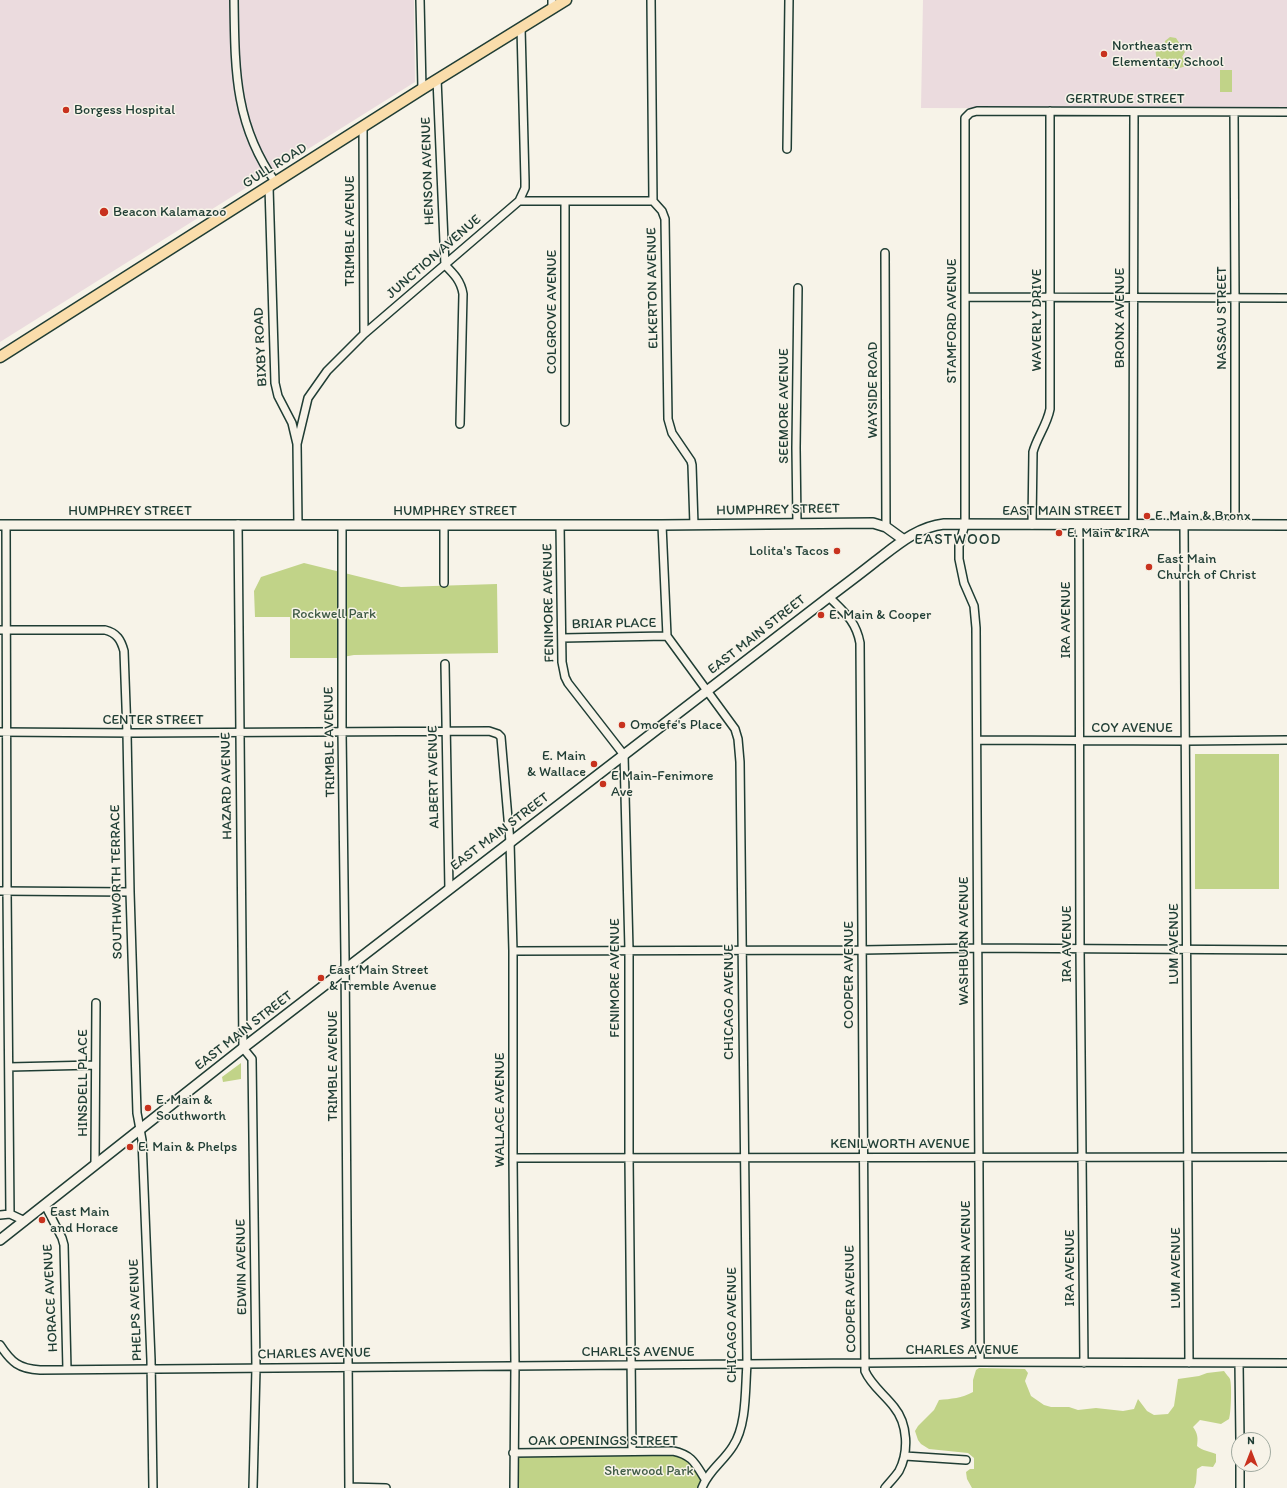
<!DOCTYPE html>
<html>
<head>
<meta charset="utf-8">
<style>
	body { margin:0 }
	#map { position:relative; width:1287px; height:1488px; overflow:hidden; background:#f7f3e8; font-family:Itim,sans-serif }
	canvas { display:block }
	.north { position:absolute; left:1231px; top:1432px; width:40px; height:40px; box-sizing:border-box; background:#f7f3e8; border:1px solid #a1aaa0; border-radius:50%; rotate:0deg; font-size:11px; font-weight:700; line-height:16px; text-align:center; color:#1f3d34 }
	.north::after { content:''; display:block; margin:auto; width:14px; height:18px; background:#c8321e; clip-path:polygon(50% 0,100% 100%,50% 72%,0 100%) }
</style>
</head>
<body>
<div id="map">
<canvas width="1287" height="1488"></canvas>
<div class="north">N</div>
</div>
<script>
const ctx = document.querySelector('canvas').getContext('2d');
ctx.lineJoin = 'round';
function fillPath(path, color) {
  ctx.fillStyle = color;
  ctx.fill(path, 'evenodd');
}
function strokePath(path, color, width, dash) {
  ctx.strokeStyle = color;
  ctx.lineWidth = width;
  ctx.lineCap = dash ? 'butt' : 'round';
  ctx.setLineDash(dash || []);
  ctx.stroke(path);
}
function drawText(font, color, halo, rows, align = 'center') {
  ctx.font = font + ' Itim,sans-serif';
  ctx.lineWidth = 3;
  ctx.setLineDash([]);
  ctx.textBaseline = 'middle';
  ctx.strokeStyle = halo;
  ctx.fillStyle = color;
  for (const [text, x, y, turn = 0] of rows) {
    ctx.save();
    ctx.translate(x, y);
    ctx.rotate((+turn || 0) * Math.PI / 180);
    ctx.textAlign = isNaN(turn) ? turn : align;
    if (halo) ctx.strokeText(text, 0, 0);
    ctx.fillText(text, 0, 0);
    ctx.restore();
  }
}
fillPath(new Path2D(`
	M0,0h414l1,82 -415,260z
	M923,0h364v109l-366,-1z`), '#ebdbde');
fillPath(new Path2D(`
	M1170,37l6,1 9,14 -3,5 5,4 -2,5c-15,7 -32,0 -29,-19h8l1,-6z
	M1220,70h12v22h-12z
	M304,563l97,24 96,-3 1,69 -144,2 -17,3h-47v-41h-35l-1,-26 7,-14z
	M1195,754h84v135h-84z
	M241,1063v16l-18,3 -1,-5z
	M979,1368l46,1 3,4 -3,8 6,15 13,9 7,2h18l9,3 18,-2 27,3 11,-2 4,-10 9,12 7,4 14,-1 6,-8 4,-27 21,-3 8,-3 17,-2c2,3 5,6 6,8 2,6 1,35 -1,40l-8,5 -21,-4 -7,7c5,7 5,11 4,19 6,5 12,5 19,8v8l-3,5 -11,-1 -5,3 -1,14 -2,5h-222l-5,-9 -1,-7 4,-3h4v-11l-6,-5 -39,-4 -8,-5 -3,-4 -3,-9 3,-5 16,-16 5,-10c12,-1 23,-2 34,-8v-12l3,-10z
	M670,1452l14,4 20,24 -3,8h-185v-33z`), '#c1d388');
const street = new Path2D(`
	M234,0c1,68 0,125 42,183
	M420,0l2,89
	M552,0v9
	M651,0l2,201 9,10 3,8 3,200 4,14 19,28 1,4 2,60
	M437,79l8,186c9,9 16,16 18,29l-3,130
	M1234,112l1,185v228
	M363,127l1,207
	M787,149l2,-149
	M269,187l6,196 3,13 14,27 5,21 1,81
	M519,201l6,-13v-7l-4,-153
	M565,202v220
	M885,253l1,274
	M965,297l322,1
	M297,444l11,-46 19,-27 37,-37 155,-133h134
	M238,524l5,524 9,11 4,309 -3,120
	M797,524l-1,-76 2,-160
	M1079,524l1,425 4,414
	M6,525l1,366 3,323
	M342,525v207l3,224 4,532
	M560,525l2,137 3,15 3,6 56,72 5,195v208l3,293
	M662,525l5,111 68,93 3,10 2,23 7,602c-2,25 0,61 -14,82 -9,15 -25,25 -31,42
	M1032,525l1,-73c4,-15 14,-27 17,-43v-298
	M1133,525l1,-413
	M1184,525l5,838
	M444,583v-58
	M829,597c15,15 27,24 31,46l5,728c6,14 19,23 29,36 14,17 15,45 5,64 -4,6 -10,12 -14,17
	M0,630h105c12,3 16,10 19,21l3,82 3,159 7,221 5,27 9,220 2,128
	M562,638l105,-2
	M445,664l4,226
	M0,732l134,1 355,-2 9,3 3,3 9,105 3,109v207l2,207 -1,123
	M977,740l209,1 101,-1
	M0,891l130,1
	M513,951l349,-1 115,-2 310,2
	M9,1067l86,-2
	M513,1158l774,-1
	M95,1164l1,-161
	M45,1205l17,33 2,7 3,125
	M0,1215l10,-1 15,7
	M0,1345c11,17 19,24 40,25l940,-8 307,1
	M980,1362l-4,-734 -2,-22 -10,-23 -5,-24v-13l6,-22v-406l5,-5 7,-2 310,1
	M1239,1363l1,77
	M513,1453l160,-2c19,4 22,12 32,28
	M905,1456l61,4
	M1240,1464v24
	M349,1487l37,1`);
const secondary = new Path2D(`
	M0,525h662l211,-2 13,4 18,13
	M0,1240l243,-192 586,-451c16,-12 32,-24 47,-36 21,-16 41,-34 68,-37l343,1`);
const primary = new Path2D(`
	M0,357l422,-268 144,-89`);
strokePath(street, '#1f3d34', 10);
strokePath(secondary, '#1f3d34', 12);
strokePath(primary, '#1f3d34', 13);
strokePath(street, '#f7f3e8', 7);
strokePath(secondary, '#f7f3e8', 9);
strokePath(primary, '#faddab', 10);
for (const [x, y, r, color] of [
	[1104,54,4,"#c8321e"],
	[66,110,4,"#c8321e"],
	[104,212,5,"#c8321e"],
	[1147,516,4,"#c8321e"],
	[1059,533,4,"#c8321e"],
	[837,551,4,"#c8321e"],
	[1149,567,4,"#c8321e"],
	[821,615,4,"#c8321e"],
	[622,725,4,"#c8321e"],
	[594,764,4,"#c8321e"],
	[603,784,4,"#c8321e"],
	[321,978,4,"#c8321e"],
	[148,1108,4,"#c8321e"],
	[130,1147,4,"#c8321e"],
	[42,1220,4,"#c8321e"]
]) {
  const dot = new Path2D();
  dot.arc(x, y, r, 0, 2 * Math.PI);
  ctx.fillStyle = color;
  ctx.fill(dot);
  strokePath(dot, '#f7f3e8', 1.5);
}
drawText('14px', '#1f3d34', '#f7f3e8', [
	["Northeastern",1112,46],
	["Elementary School",1112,62],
	["Borgess Hospital",74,110],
	["Beacon Kalamazoo",113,212],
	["E. Main & Bronx",1155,516],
	["E. Main & IRA",1067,533],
	["Lolita's Tacos",829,551,"right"],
	["East Main",1157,559],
	["Church of Christ",1157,575],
	["E. Main & Cooper",829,615],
	["Omoefe's Place",630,725],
	["E. Main",586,756,"right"],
	["& Wallace",586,772,"right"],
	["E Main-Fenimore",611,776],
	["Ave",611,792],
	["East Main Street",329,970],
	["& Tremble Avenue",329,986],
	["E. Main &",156,1100],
	["Southworth",156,1116],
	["E. Main & Phelps",138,1147],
	["East Main",50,1212],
	["and Horace",50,1228]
], 'left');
drawText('14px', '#1f3d34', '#f7f3e8', [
	["GERTRUDE STREET",1125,99],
	["GULL ROAD",275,166,-32],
	["HENSON AVENUE",428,171,-92],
	["TRIMBLE AVENUE",350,231,-90],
	["JUNCTION AVENUE",434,257,-41],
	["ELKERTON AVENUE",653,288,-91],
	["COLGROVE AVENUE",552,312,-90],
	["BRONX AVENUE",1120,318,-90],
	["NASSAU STREET",1222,318,-90],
	["WAVERLY DRIVE",1037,320,-90],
	["STAMFORD AVENUE",952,321,-90],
	["BIXBY ROAD",261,347,-93],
	["WAYSIDE ROAD",873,390,-90],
	["SEEMORE AVENUE",784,406,-90],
	["HUMPHREY STREET",778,510,-1],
	["HUMPHREY STREET",130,511],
	["HUMPHREY STREET",455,511],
	["EAST MAIN STREET",1062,511],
	["FENIMORE AVENUE",549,603,-91],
	["IRA AVENUE",1066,620,-90],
	["BRIAR PLACE",614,624,-1],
	["EAST MAIN STREET",757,635,-38],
	["CENTER STREET",153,720],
	["COY AVENUE",1132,728],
	["TRIMBLE AVENUE",330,742,-91],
	["ALBERT AVENUE",434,777,-91],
	["HAZARD AVENUE",227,786,-91],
	["EAST MAIN STREET",500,832,-37],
	["SOUTHWORTH TERRACE",117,882,-91],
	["WASHBURN AVENUE",964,941,-90],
	["IRA AVENUE",1067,944,-90],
	["LUM AVENUE",1174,944,-90],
	["COOPER AVENUE",849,975,-90],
	["FENIMORE AVENUE",615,978,-90],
	["CHICAGO AVENUE",729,1002,-90],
	["EAST MAIN STREET",244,1031,-38],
	["TRIMBLE AVENUE",333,1066,-90],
	["HINSDELL PLACE",83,1083,-90],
	["WALLACE AVENUE",500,1110,-90],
	["KENILWORTH AVENUE",900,1144],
	["WASHBURN AVENUE",966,1265,-90],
	["EDWIN AVENUE",242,1267,-91],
	["IRA AVENUE",1070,1268,-90],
	["LUM AVENUE",1176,1268,-90],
	["HORACE AVENUE",51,1298,-93],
	["COOPER AVENUE",851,1299,-91],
	["PHELPS AVENUE",136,1310,-92],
	["CHICAGO AVENUE",732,1325,-90],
	["CHARLES AVENUE",962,1350],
	["CHARLES AVENUE",638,1352],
	["CHARLES AVENUE",314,1354,-1],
	["OAK OPENINGS STREET",603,1441]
]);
drawText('14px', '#3f5b45', '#f7f3e8', [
	["Rockwell Park",334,614],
	["Sherwood Park",649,1471]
]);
ctx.letterSpacing = '1px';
drawText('15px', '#1f3d34', '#f7f3e8', [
	["EASTWOOD",958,540]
]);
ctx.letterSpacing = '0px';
</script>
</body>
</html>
